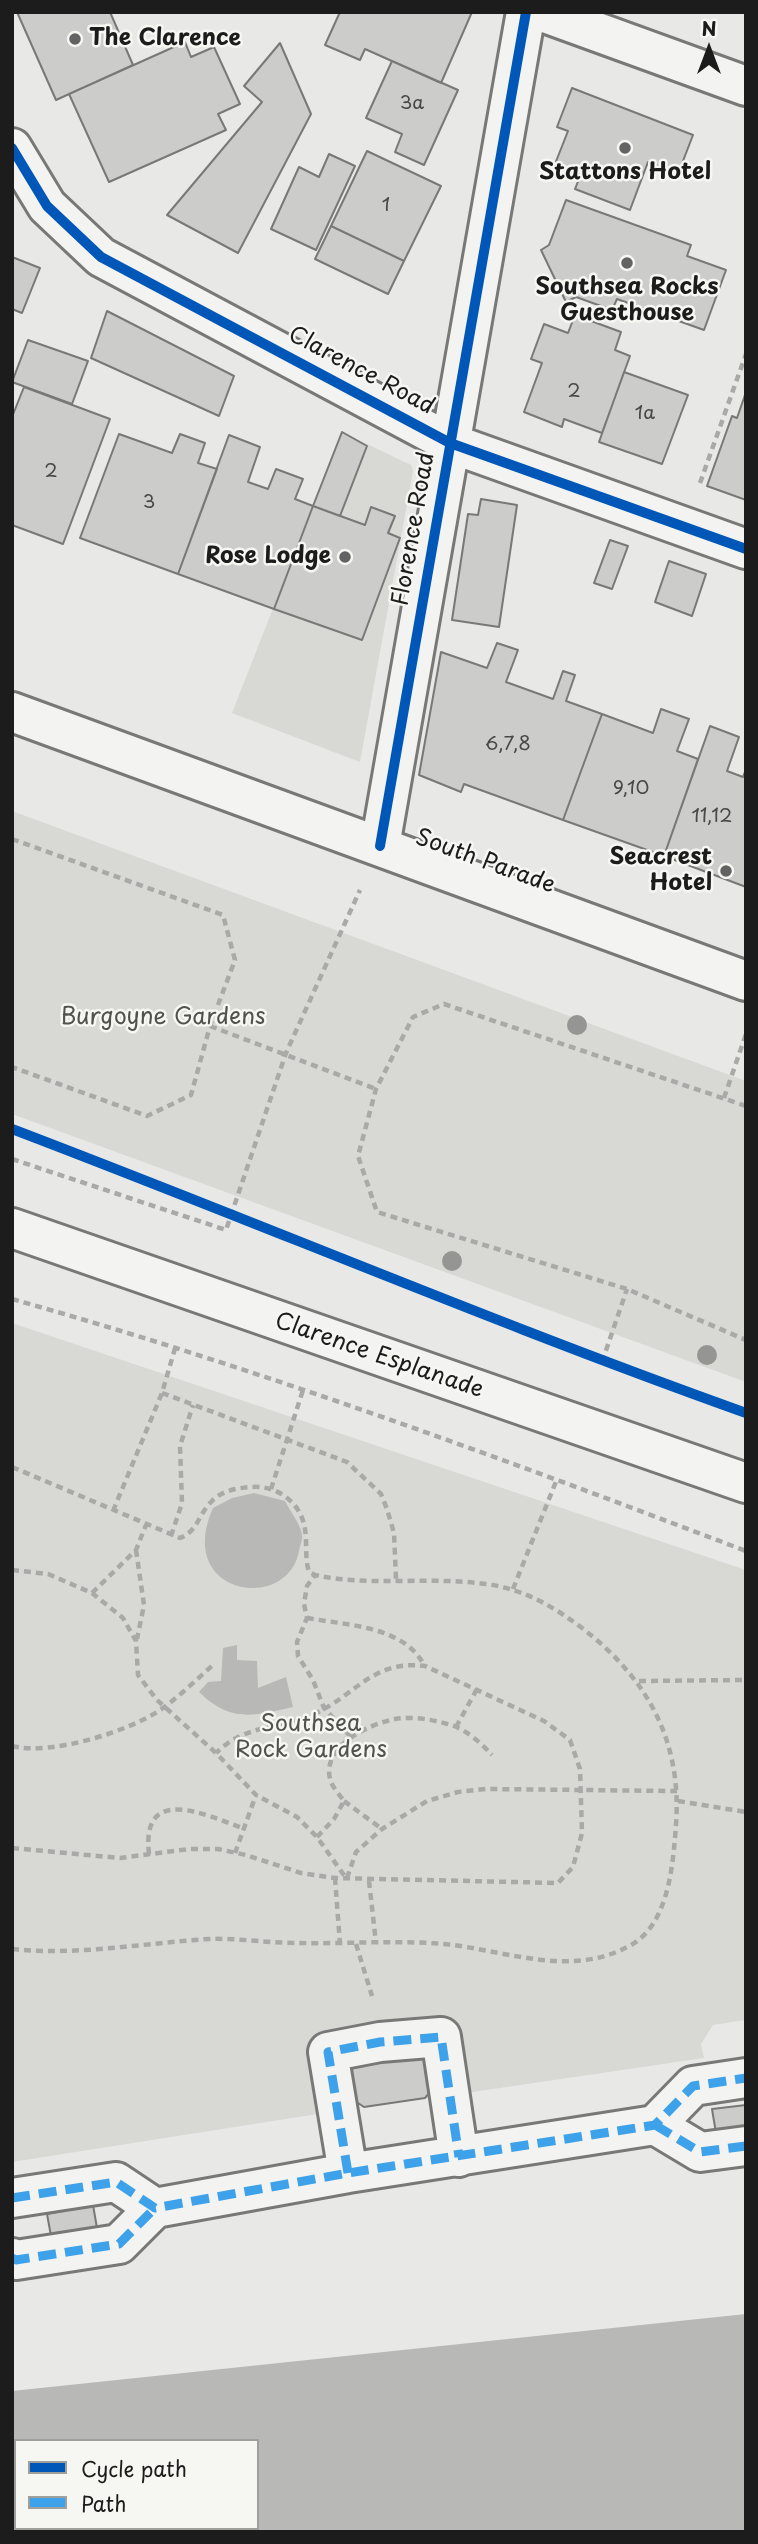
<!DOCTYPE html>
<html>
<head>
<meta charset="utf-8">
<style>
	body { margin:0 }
	#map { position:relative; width:758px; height:2544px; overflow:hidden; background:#e8e8e6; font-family:"Playpen Sans",sans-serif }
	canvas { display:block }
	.frame { position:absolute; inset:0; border:14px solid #1c1c1c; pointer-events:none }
	.legend { position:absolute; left:14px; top:2439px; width:245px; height:91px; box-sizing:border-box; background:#f6f6f2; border:2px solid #9f9f9c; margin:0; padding:9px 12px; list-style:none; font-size:21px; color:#1c1c1c }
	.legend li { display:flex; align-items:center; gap:14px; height:35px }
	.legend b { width:35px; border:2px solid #9f9f9c }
	.north { position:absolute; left:674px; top:14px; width:70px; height:70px; -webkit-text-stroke:5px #f6f6f2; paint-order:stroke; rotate:0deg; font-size:19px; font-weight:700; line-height:28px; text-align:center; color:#1c1c1c }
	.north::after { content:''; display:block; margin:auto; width:24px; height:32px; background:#1c1c1c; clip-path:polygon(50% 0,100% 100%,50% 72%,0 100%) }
</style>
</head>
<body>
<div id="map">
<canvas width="758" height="2544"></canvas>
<div class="frame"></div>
<ul class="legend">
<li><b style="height:9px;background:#0057b8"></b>Cycle path</li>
<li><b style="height:9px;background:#3da2ea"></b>Path</li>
</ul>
<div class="north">N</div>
</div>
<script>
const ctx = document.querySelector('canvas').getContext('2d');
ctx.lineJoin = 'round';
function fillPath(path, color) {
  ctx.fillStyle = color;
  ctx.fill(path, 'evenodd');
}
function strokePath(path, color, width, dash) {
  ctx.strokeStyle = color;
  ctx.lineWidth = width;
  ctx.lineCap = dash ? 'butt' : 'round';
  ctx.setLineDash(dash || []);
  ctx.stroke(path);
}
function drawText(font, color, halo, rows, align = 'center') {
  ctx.font = font + ' "Playpen Sans",sans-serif';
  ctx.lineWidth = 5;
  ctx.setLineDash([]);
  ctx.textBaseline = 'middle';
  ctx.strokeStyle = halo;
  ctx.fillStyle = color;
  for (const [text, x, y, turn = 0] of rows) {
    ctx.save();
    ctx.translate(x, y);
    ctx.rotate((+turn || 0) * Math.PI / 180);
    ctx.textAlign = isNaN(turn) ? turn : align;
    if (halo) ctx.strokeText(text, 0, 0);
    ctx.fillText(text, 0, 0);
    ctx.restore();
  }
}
fillPath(new Path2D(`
	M342,432l69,33 2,6 -53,291 -128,-49z
	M12,811l734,270v301l-734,-268z
	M12,1323l734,247v450l-33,5 -12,19 3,14 -245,36 -8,-72 -139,17 12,74 -312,49z`), '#d8d8d5');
fillPath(new Path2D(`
	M254,1493l31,8c5,10 16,24 17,34 1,4 -2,11 -3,16 -11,62 -125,45 -86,-43l19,-10z
	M237,1645v15l20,1 1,27 28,-11 7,30c-40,9 -62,16 -94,-15l9,-10 13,-1 2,-33z
	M746,2314v218h-734v-141zM16,2441h241v87h-241z`), '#b8b8b6');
const building = new Path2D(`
	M17,12h93l23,53 -77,35z
	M340,12h132l-31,71 -76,-34 -5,11 -35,-15z
	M185,42l6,15 23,-10 26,57 -22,10 8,16 -117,52 -40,-88z
	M280,43l31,71 -73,139 -71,-38 95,-113 -18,-16z
	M392,61l66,29 -34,75 -29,-13 7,-18 -36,-16z
	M572,88l121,47 -15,39 -30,-12 -18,48 -55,-21 6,-15 -26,-10 13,-33 -11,-4z
	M367,151l74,35 -37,75 -73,-35z
	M329,154l26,12 -39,84 -45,-21 28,-62 20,10z
	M566,200l125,45 -4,11 39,14 -22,60 -87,-31 -5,11 -36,-13 -10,5 -25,-52 8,-5z
	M331,226l73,35 -16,33 -73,-35z
	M12,257l28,11 -18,45 -10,-4z
	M107,311l127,65 -15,40 -128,-58z
	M575,315l46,17 -6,18 15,6 -28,77 -38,-14 -2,8 -38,-15 18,-49 -11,-4 13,-35 24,9z
	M28,340l60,21 -16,43 -60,-22z
	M624,372l64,23 -26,69 -63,-22z
	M24,387l86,32 -47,125 -51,-19v-108z
	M746,392v108l-39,-14 25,-70 5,2z
	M342,432l25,14 -27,70 -27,-10z
	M119,434l53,19 8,-19 25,9 -7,20 19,6 -39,105 -98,-36z
	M229,435l31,12 -12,35 20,7 8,-20 27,10 -8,20 18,7 -39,103 -96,-35z
	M481,499l36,6 -18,122 -47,-7 16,-106 10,1z
	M313,506l52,19 6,-18 24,9 -7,17 12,5 -38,102 -88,-31z
	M610,540l18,6 -16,43 -18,-6z
	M669,561l37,13 -14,42 -37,-14z
	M497,643l21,7 -12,32 47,17 10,-28 12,4 -9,26 36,13 -39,106 -99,-36 -3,8 -42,-17 22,-123 46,16z
	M661,709l28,10 -12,32 21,8 -34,97 -101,-36 39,-106 51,19z
	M710,726l29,11 -12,34 16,6 3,-8v118l-82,-31z
	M418,2048l16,13 3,23 -12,14 -61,9 -18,-12 -4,-21 13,-18z
	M746,2105v24l-30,4 -4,-24z
	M93,2205l4,23 -46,8 -4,-22z`);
fillPath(building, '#ccccca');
strokePath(building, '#787877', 2);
const minor = new Path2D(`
	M542,12l204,74
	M12,148l35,58 54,51 349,186 296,106
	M380,846l146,-834
	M12,1228l734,255
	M655,2125l45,27 46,-6
	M348,2173l-20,-121 52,-10 61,-5 18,120
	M12,2198l104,-16 39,26 193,-35 307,-48 38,-39 53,-8
	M12,2258l4,2 103,-16 36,-36`);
const major = new Path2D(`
	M12,712l734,269`);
strokePath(minor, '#787877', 44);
strokePath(major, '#787877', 44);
strokePath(new Path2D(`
	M700,483l46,-129
	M12,839l211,76 12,45 -25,66 -19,69 -44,21 -135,-49
	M210,1026l166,63
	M724,1098l22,-64
	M746,1106l-302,-102 -31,13 -37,72 -18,67 19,56 250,77 119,51
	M12,1159l214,71 60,-177 74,-163
	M12,1299c249,70 492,160 734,252
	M602,1362l25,-73
	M162,1393l185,69 34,32 6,15 7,24 2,46
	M12,1467l168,71c18,-7 18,-23 31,-36 10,-11 25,-14 40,-15 24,-2 47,13 53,37 4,16 0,32 5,48l6,3 -8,11 -3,18 3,14 -10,24 1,14 15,24 11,28 28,30
	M271,1489l32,-99
	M113,1511l49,-118 14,-48
	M171,1536l11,-33 -2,-57 13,-41
	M136,1550l8,55 -7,34
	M12,1570l36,4 44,19 31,25 13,23 2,34 19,25 59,53 40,42 41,22 20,20 29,41
	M513,1589l44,-110
	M92,1593l44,-43 10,-25
	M307,1618c39,7 97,8 117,47
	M639,1681l107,-1
	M456,1727l21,-38
	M12,1746c39,10 119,-15 151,-38 18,-13 34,-29 50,-43
	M344,1801l38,28
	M678,1801l68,11
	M317,1837l17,-18 10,-18c-5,-7 -12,-14 -14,-22 -8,-34 40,-55 65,-60 19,-3 41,1 59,7 15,6 28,18 38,29
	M12,1848l108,10 69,-9h29l28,6 55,18 34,5 223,5 15,-16 9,-34 -2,-64 -10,-29 -26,-19 -119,-55c-52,-7 -70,30 -111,48 -36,16 -67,9 -98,39
	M235,1853l21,-58
	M149,1854c-8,-70 55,-40 93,-26
	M335,1878l5,66
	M347,1878l9,-26 26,-23 45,-28 31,-9 28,-3 191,2
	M369,1881l7,62
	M356,1944l16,52
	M12,1949c66,7 131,-6 197,-10 29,-1 59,4 89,4 48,1 98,-3 146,1 62,6 127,35 187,1 38,-21 42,-81 45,-120 6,-84 -28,-146 -94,-197 -29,-22 -59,-39 -96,-44 -57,-8 -117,3 -171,-9`), '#a9a9a8', 4.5, [7, 5]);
strokePath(minor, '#f3f3f1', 38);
strokePath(major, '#f3f3f1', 38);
strokePath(new Path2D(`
	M655,2125l45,27 46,-6
	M348,2173l-20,-121 52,-10 61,-5 18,120
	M12,2198l104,-16 39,26 193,-35 307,-48 38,-39 53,-8
	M12,2258l4,2 103,-16 36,-36`), '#3da2ea', 9, [18, 9]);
strokePath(new Path2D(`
	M12,148l35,58 54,51 349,186 296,106
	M380,846l146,-834
	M12,1129c245,93 487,196 734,284`), '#0057b8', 10);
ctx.fillStyle = '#959593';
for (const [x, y] of [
	[577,1025],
	[452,1261],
	[707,1355]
]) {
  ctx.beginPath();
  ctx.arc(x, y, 10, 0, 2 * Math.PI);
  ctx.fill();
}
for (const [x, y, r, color] of [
	[75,39,7,"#636363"],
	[625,148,7,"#636363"],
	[627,263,7,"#636363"],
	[345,557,7,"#636363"],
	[726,871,7,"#636363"]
]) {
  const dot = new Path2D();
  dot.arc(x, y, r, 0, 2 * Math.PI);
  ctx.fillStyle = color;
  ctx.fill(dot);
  strokePath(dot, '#f6f6f2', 2.5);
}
drawText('19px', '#484848', null, [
	["3a",412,104],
	["1",386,206],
	["2",574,392],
	["1a",645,414],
	["2",51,472],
	["3",149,503],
	["6,7,8",508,745],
	["9,10",631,789],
	["11,12",712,817]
]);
drawText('bold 23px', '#1c1c1c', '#f6f6f2', [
	["The Clarence",89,39,"left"],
	["Stattons Hotel",625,173],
	["Southsea Rocks",627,288],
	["Guesthouse",627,314],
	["Rose Lodge",331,557,"right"],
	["Seacrest",712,858,"right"],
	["Hotel",712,884,"right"]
]);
drawText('23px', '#1c1c1c', '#f6f6f2', [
	["Clarence Road",361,371,28],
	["Florence Road",414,529,-80],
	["South Parade",485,862,20],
	["Clarence Esplanade",379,1356,19]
]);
drawText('23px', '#51514f', '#f6f6f2', [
	["Burgoyne Gardens",163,1018],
	["Southsea",311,1725],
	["Rock Gardens",311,1751]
]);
</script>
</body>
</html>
